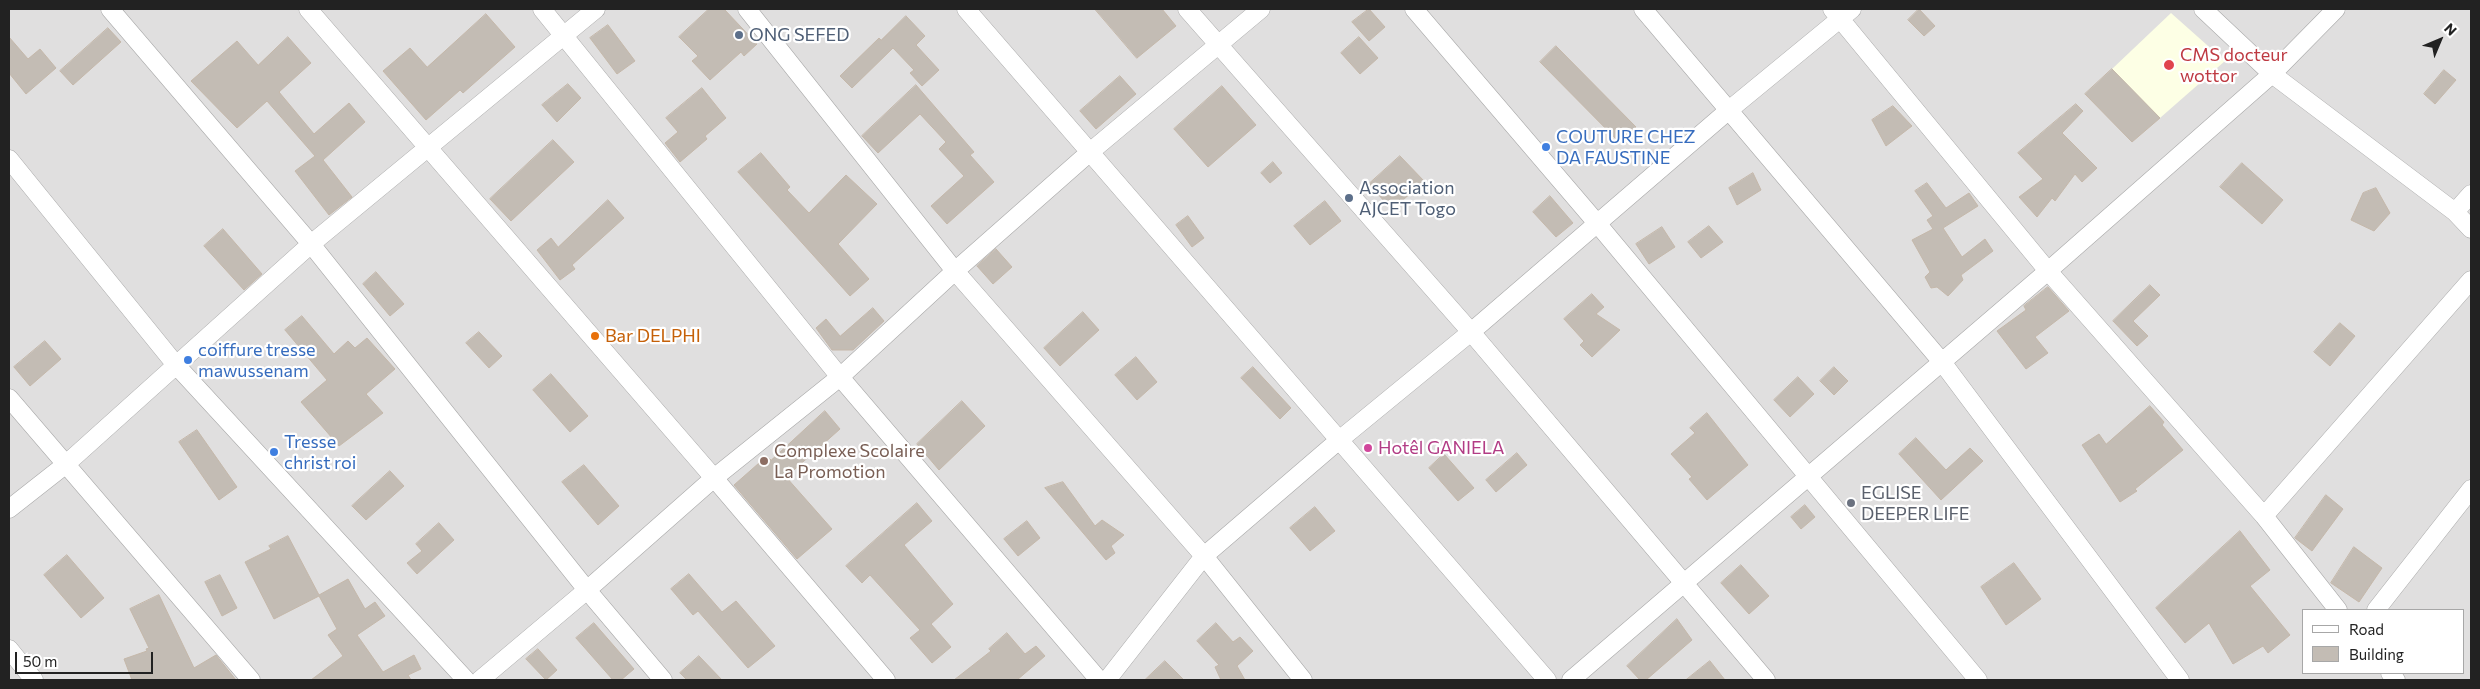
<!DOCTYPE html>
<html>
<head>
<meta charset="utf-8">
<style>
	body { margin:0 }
	#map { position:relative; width:2480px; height:689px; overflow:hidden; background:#f2f0e9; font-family:Commissioner,sans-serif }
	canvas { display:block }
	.frame { position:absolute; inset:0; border:10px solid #222; pointer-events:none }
	.legend { position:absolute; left:2302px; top:609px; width:162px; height:65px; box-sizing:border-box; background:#fff; border:1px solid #a7a7a7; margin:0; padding:6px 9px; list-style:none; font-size:15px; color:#222 }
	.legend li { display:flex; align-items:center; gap:10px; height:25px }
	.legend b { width:25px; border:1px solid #a7a7a7 }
	.north { position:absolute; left:2415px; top:15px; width:50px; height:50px; -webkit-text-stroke:4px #fff; paint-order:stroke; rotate:45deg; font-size:14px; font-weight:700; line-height:20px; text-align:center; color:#222 }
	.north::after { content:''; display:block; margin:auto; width:18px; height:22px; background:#222; clip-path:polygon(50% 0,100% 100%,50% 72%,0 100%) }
	.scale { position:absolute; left:15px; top:652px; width:138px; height:22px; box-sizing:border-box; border:2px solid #222; border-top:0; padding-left:6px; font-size:15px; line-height:18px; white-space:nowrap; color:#222; -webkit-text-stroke:4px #fff; paint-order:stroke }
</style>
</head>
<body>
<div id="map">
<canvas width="2480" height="689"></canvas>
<div class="frame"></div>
<ul class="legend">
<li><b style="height:6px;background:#fff"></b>Road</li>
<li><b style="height:14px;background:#c3bcb4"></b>Building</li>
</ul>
<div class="north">N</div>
<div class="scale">50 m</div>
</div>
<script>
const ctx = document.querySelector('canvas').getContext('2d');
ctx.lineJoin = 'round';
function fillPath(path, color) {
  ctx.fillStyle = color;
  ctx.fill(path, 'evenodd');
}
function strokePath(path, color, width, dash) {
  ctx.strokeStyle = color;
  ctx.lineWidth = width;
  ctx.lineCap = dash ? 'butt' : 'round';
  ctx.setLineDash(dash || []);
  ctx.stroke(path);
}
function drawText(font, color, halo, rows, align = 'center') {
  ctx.font = font + ' Commissioner,sans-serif';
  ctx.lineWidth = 4.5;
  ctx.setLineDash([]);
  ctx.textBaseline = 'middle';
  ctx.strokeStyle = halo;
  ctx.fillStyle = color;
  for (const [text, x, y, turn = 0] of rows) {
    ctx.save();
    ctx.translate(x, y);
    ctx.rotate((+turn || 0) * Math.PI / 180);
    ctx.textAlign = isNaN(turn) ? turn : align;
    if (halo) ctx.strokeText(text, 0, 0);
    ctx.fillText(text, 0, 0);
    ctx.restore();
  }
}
fillPath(new Path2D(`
	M9,9h2462v671h-2462zM2304,610h160v63h-160z`), '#e0dfdf');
fillPath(new Path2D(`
	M2171,13l54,48 -65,57 -48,-49z`), '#fdffe5');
const building = new Path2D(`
	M709,9h15l33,35 -13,12 -3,-4 -31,28 -18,-19 6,-5 -19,-19z
	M1095,9h67l14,17 -39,32z
	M1369,9l16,18 -16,14 -17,-19z
	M1919,9l16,17 -11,10 -16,-16z
	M486,14l29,33 -52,46 -3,-3 -34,30 -43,-49 27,-23 17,19z
	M906,16l19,20 -9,9 23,25 -17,16 -12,-13 4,-3 -21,-22 -41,40 -12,-12 39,-38 2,2z
	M608,25l27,36 -18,13 -27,-36z
	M108,28l13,14 -48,43 -13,-14z
	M9,37l19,22 12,-10 16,19 -30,26 -17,-21z
	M288,37l23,26 -32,29 35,42 35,-31 16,19 -42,38 29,37 -23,18 -34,-44 20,-15 -48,-55 -30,27 -46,-47 46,-40 21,24z
	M1359,37l19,21 -18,16 -19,-21z
	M1556,46l80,81 -16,16 -80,-81z
	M2112,69l48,49 -28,24 -47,-48z
	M2444,70l12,10 -21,24 -11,-10z
	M1120,76l16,18 -40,35 -16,-18z
	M568,84l13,14 -24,24 -15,-17z
	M916,85l58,67 -4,3 24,27 -47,42 -16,-18 33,-30 -25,-27 7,-7 -26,-28 -42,39 -16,-17z
	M1222,86l34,39 -48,42 -34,-38z
	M702,88l24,30 -21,18 2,3 -27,23 -15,-19 13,-11 -12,-14z
	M2076,104l7,7 -21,22 35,35 -15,14 -7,-8 -20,27 -3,-3 -15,19 -18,-20 24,-18 -25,-26z
	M1893,106l19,20 -26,20 -14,-26z
	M553,140l21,22 -63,59 -21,-22z
	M761,153l29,34 -3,3 22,23 37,-38 31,29 -39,40 31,35 -19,17 -112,-124z
	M1400,156l24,25 -32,29 -23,-26z
	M1273,162l9,11 -12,10 -9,-10z
	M2242,163l41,37 -21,24 -42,-37z
	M1753,173l8,17 -24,15 -8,-17z
	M1927,183l19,25 23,-15 9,13 -35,22 19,29 23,-18 8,12 -32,24 2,5 -15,16 -11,-9 -6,1 -6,-11 5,-5 -18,-32 21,-11 -6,-9 6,-4 -18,-25z
	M2376,188l14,25 -16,18 -23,-11 12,-27z
	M1550,196l23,27 -17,14 -23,-25z
	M608,200l16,18 -52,47 3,4 -15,11 -23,-30 14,-12 7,9z
	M1325,201l16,20 -31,24 -16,-19z
	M1188,216l16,22 -12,9 -16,-22z
	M1709,226l14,16 -22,16 -13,-16z
	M1662,227l13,20 -26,17 -13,-20z
	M223,229l39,45 -18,16 -40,-44z
	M996,249l16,18 -19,17 -16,-18z
	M376,272l28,32 -14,12 -27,-32z
	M2150,285l10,10 -27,26 15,15 -11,10 -24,-25z
	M2048,287l21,24 -34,26 13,16 -22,16 -29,-38 29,-21 -2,-4z
	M1592,294l12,13 -8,7 24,16 -28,27 -12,-12 4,-4 -20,-22z
	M873,308l11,13 -31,29h-21l-16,-22 10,-9 14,17z
	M1083,312l16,18 -39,36 -16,-18z
	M302,316l32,38 14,-13 7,7 12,-10 28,31 -29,25 17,19 -44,33 -38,-44 26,-22 -42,-50z
	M2340,323l15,13 -25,30 -16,-14z
	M479,332l23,24 -13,12 -23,-25z
	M45,341l16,18 -31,27 -16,-19z
	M1136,357l21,25 -20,18 -22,-25z
	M1253,367l38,41 -11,11 -39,-41z
	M1834,367l14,14 -14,14 -14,-14z
	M551,374l37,42 -18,16 -37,-42z
	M1798,377l16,17 -24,23 -16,-17z
	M962,401l23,25 -46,44 -22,-26z
	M2150,406l14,16 -2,3 21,25 -48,39 2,2 -17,11 -38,-57 17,-11 7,10z
	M825,411l15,18 -54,48 46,52 -35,30 -63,-74 33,-29 4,4z
	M1707,413l41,52 -41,35 -18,-21 3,-2 -21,-23 24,-21 -5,-5z
	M197,430l40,57 -18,13 -40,-58z
	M1916,438l30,32 24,-22 13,13 -42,39 -42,-46z
	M1517,453l10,12 -31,27 -10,-12z
	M1444,454l30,34 -16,13 -29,-33z
	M584,465l35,41 -21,19 -36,-43z
	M390,471l14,15 -38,34 -14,-14z
	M1063,482l32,44 7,-6 22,15 -13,11 4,7 -9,7 -61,-72z
	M2326,495l17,14 -31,42 -17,-13z
	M917,503l15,18 -28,24 49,59 -22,20 20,23 -19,16 -22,-25 10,-8 -50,-55 -8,8 -16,-17z
	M1805,505l10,12 -14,12 -10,-12z
	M1315,507l20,24 -25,20 -20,-23z
	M1027,521l13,17 -22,18 -14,-17z
	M439,523l15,17 -37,34 -10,-11 15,-12 -6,-7z
	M2240,531l30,39 -20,16 40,49 -22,18 -5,-7 -30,18 -24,-41 -24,20 -29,-35z
	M288,536l31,59 29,-16 17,30 10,-7 10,14 -28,19 26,37 31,-17 7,14 -13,6 3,5h-100l32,-24 -15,-21 9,-6 -18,-33 -45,23 -29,-57 26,-13 -2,-3z
	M2354,547l28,21 -23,34 -28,-19z
	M67,555l37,43 -23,20 -37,-43z
	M2014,563l27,36 -35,26 -25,-38z
	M1741,565l28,31 -20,18 -28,-31z
	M689,574l33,38 14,-11 39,45 -27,22 -50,-57 -5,4 -22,-26z
	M220,575l17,33 -15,8 -17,-34z
	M159,595l35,73 22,-13 20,25h-104l-8,-21 23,-8 -1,-2 3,-1 -19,-39z
	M1677,619l15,21 -46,40h-6l-13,-14z
	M594,623l40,46 -13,11h-8l-37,-42z
	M1216,623l17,19 7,-5 13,14 -16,15 8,14h-24l-6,-13 4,-2 -22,-24z
	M1007,633l18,21 11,-8 9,10 -28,24h-63l37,-29 -2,-2z
	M538,649l19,21 -11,10 -20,-21z
	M699,656l23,24h-35l-7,-7z
	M1165,661l19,19h-39z
	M1710,661l15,19h-39z`);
fillPath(building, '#c3bcb4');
strokePath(building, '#c5b8aa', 1);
const street = new Path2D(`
	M110,9l201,235 276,346 76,90
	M308,9l406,469 126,-101 115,-106 135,-119 171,-143
	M542,9l298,368 259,303
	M747,9l208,262 249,285 99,124
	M966,9l581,671
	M1187,9l284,323 295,348
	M1414,9l182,213 382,458
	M1643,9l299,353 238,318
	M1832,9l216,262 216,245 74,94
	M2203,9l69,65 183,138 16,17
	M9,159l167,206 290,315
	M2455,212l16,-18
	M9,398l242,282
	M9,509l56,-44 246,-221 285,-235
	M2264,516l207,-236
	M2376,610l95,-121
	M9,649l25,31
	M2390,673l6,7
	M480,680l107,-90 127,-112 172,202
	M1107,680l97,-124 134,-115 133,-109 258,-222 123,-101
	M1571,680l477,-409 224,-197 64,-65`);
strokePath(street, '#a9a9a9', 19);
strokePath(street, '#fff', 18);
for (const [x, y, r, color] of [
	[739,35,5,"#5c6f8a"],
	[2169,65,6,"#e0444e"],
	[1546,147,5,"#3f7fe0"],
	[1349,198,5,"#5c6f8a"],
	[595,336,5,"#e8710a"],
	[188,360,5,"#3f7fe0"],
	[1368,448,5,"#d1479c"],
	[274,452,5,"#3f7fe0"],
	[764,461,5,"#8d6e63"],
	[1851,503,5,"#6b7280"]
]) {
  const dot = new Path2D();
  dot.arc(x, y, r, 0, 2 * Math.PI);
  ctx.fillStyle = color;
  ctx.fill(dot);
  strokePath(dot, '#fff', 2);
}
drawText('18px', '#4e5e75', '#fff', [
	["ONG SEFED",749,35],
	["Association",1359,188],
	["AJCET Togo",1359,209]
], 'left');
drawText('18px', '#be3a42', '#fff', [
	["CMS docteur",2180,55],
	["wottor",2180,76]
], 'left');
drawText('18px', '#366cbe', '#fff', [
	["COUTURE CHEZ",1556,137],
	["DA FAUSTINE",1556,158],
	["coiffure tresse",198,350],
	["mawussenam",198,371],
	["Tresse",284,442],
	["christ roi",284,463]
], 'left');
drawText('18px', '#c56008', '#fff', [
	["Bar DELPHI",605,336]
], 'left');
drawText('18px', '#b23c85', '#fff', [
	["Hotêl GANIELA",1378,448]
], 'left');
drawText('18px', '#785e54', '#fff', [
	["Complexe Scolaire",774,451],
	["La Promotion",774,472]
], 'left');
drawText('18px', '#5b616d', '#fff', [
	["EGLISE",1861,493],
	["DEEPER LIFE",1861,514]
], 'left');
</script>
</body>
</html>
